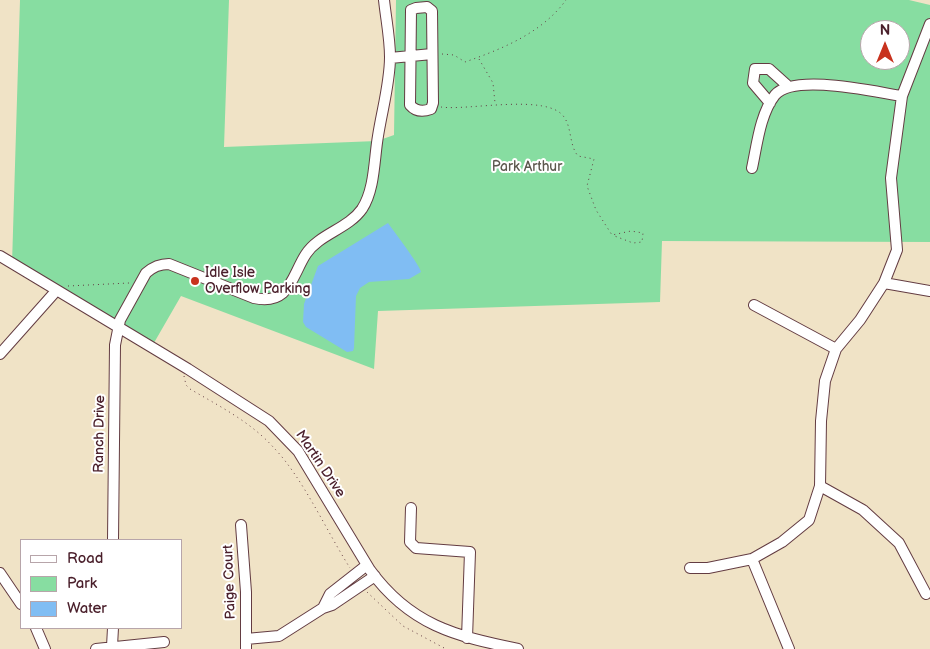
<!DOCTYPE html>
<html>
<head>
<meta charset="utf-8">
<style>
	body { margin:0 }
	#map { position:relative; width:930px; height:649px; overflow:hidden; background:#f0e3c6; font-family:"Balsamiq Sans",sans-serif }
	canvas { display:block }
	.legend { position:absolute; left:20px; top:539px; width:162px; height:90px; box-sizing:border-box; background:#fff; border:1px solid #b7a5aa; margin:0; padding:6px 9px; list-style:none; font-size:15px; color:#4a1f2b }
	.legend li { display:flex; align-items:center; gap:10px; height:25px }
	.legend b { width:25px; border:1px solid #b7a5aa }
	.north { position:absolute; left:860px; top:20px; width:50px; height:50px; box-sizing:border-box; background:#fff; border:1px solid #b7a5aa; border-radius:50%; rotate:0deg; font-size:14px; font-weight:700; line-height:20px; text-align:center; color:#4a1f2b }
	.north::after { content:''; display:block; margin:auto; width:18px; height:22px; background:#c8321e; clip-path:polygon(50% 0,100% 100%,50% 72%,0 100%) }
</style>
</head>
<body>
<div id="map">
<canvas width="930" height="649"></canvas>
<ul class="legend">
<li><b style="height:6px;background:#fff"></b>Road</li>
<li><b style="height:14px;background:#87dda1"></b>Park</li>
<li><b style="height:14px;background:#80bdf3"></b>Water</li>
</ul>
<div class="north">N</div>
</div>
<script>
const ctx = document.querySelector('canvas').getContext('2d');
ctx.lineJoin = 'round';
function fillPath(path, color) {
  ctx.fillStyle = color;
  ctx.fill(path, 'evenodd');
}
function strokePath(path, color, width, dash) {
  ctx.strokeStyle = color;
  ctx.lineWidth = width;
  ctx.lineCap = dash ? 'butt' : 'round';
  ctx.setLineDash(dash || []);
  ctx.stroke(path);
}
function drawText(font, color, halo, rows, align = 'center') {
  ctx.font = font + ' "Balsamiq Sans",sans-serif';
  ctx.lineWidth = 4;
  ctx.setLineDash([]);
  ctx.textBaseline = 'middle';
  ctx.strokeStyle = halo;
  ctx.fillStyle = color;
  for (const [text, x, y, turn = 0] of rows) {
    ctx.save();
    ctx.translate(x, y);
    ctx.rotate((+turn || 0) * Math.PI / 180);
    ctx.textAlign = isNaN(turn) ? turn : align;
    if (halo) ctx.strokeText(text, 0, 0);
    ctx.fillText(text, 0, 0);
    ctx.restore();
  }
}
fillPath(new Path2D(`
	M20,0h209l-5,147 153,-6 17,-6 2,-135h513l21,5v237l-268,-1 -2,61 -282,9 -4,58 -193,-73 -30,52 -139,-84zM870,30h30v30h-30z`), '#87dda1');
fillPath(new Path2D(`
	M388,223c5,7 33,44 33,49l-12,7 -40,3 -9,6 -4,8 -2,52 -1,3 -6,1 -41,-25 -3,-5 1,-18 14,-38z`), '#80bdf3');
const minor = new Path2D(`
	M427,7l5,4 1,92 -2,6c-8,3 -15,3 -21,-4l1,-95 5,-2z
	M390,58l42,-4
	M902,96l28,-72
	M770,103l-17,-20 2,-14h14l20,18
	M752,168c5,-23 8,-54 23,-73 19,-22 100,-3 127,1l-11,82 6,72 -13,33
	M0,256l188,113 81,52 29,30 72,119c40,55 85,66 148,79
	M754,305l82,44 -11,32 -4,40 -1,65
	M836,349l24,-29 24,-37 46,8
	M0,354l56,-63
	M411,508l-1,34 6,6 54,4 -3,86
	M241,525l5,67v57
	M113,540l2,-195 5,-25 26,-47c7,-6 13,-9 23,-9l85,34c36,8 38,-23 52,-44 13,-20 42,-25 56,-45 13,-20 12,-50 16,-73 4,-26 12,-53 12,-79 0,-19 -4,-38 -6,-57
	M752,559l30,-17 27,-22 11,-34 43,24 36,33 27,51
	M690,568h18l44,-9 37,90
	M0,573l21,31
	M323,608l7,-14 37,-29
	M36,628l9,21
	M246,639l33,-3 44,-28 9,-3 43,-29
	M112,646l1,-18
	M96,649l68,-7`);
strokePath(minor, '#633c42', 12);
strokePath(new Path2D(`
	M442,54l12,1 11,7c37,-13 77,-29 101,-62
	M479,59l14,24 2,20
	M441,107c26,4 107,-14 123,10 8,11 5,28 14,39l16,3 -7,27 9,24 16,25 19,-4 12,2 -1,9 -9,1 -21,-8
	M68,286l61,-3
	M184,376l2,9 4,4c29,17 61,33 84,59 29,30 53,84 76,120
	M367,592l36,34 43,23`), '#633c42', 1, [1, 4]);
strokePath(minor, '#fff', 10);
for (const [x, y, r, color] of [
	[195,281,5,"#c8321e"]
]) {
  const dot = new Path2D();
  dot.arc(x, y, r, 0, 2 * Math.PI);
  ctx.fillStyle = color;
  ctx.fill(dot);
  strokePath(dot, '#fff', 2);
}
drawText('14px', '#5c584e', '#fff', [
	["Park Arthur",527,167]
]);
drawText('14px', '#4a1f2b', '#fff', [
	["Idle Isle",205,273],
	["Overflow Parking",205,289]
], 'left');
drawText('14px', '#4a1f2b', '#fff', [
	["Ranch Drive",100,434,-89],
	["Martin Drive",320,464,56],
	["Paige Court",230,582,-92]
]);
</script>
</body>
</html>
